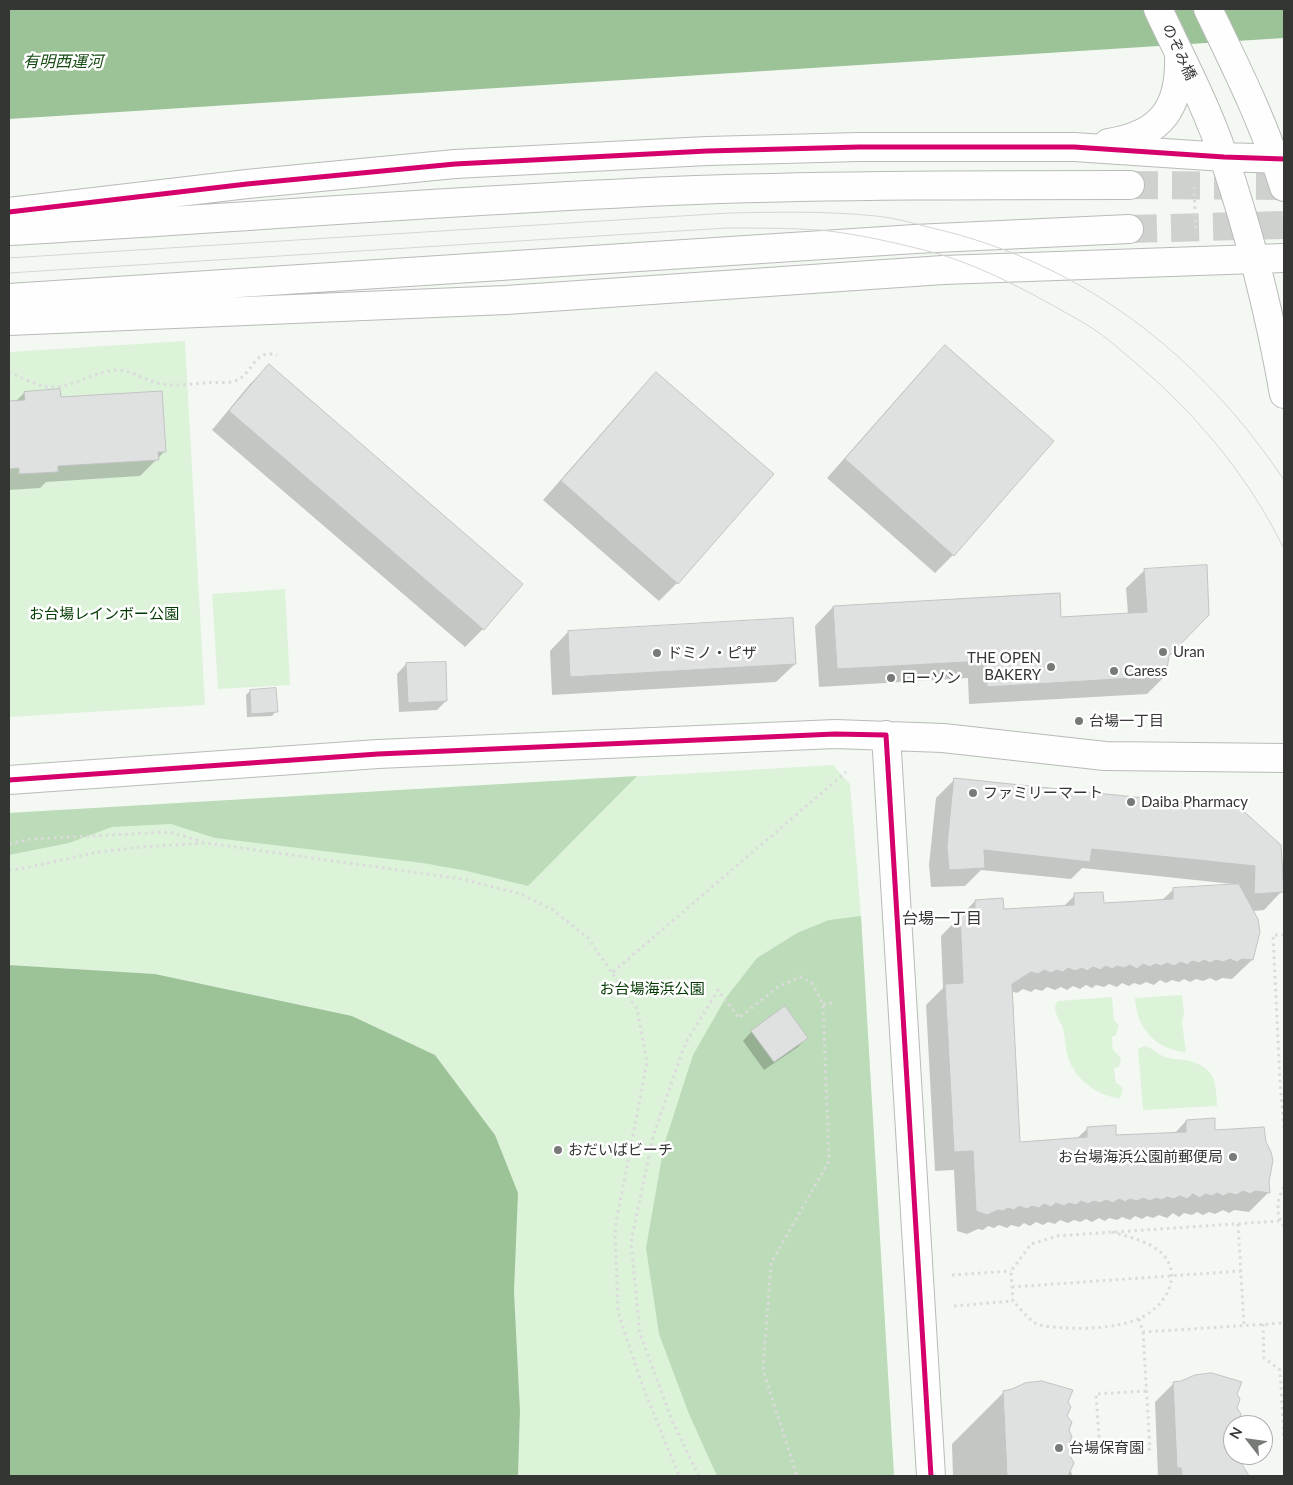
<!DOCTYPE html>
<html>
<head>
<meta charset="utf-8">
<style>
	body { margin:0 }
	#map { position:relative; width:1293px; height:1485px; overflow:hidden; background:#f4f8f3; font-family:Lato,sans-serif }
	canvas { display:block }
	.frame { position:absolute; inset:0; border:10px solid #343634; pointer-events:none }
	.north { position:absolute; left:1223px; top:1415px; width:50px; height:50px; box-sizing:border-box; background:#fff; border:1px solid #aeafae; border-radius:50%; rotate:300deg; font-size:14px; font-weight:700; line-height:20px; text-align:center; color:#343634 }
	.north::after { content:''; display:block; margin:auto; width:18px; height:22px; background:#777a77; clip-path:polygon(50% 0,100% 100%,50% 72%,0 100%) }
</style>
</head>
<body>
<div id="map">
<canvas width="1293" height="1485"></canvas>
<div class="frame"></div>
<div class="north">N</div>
</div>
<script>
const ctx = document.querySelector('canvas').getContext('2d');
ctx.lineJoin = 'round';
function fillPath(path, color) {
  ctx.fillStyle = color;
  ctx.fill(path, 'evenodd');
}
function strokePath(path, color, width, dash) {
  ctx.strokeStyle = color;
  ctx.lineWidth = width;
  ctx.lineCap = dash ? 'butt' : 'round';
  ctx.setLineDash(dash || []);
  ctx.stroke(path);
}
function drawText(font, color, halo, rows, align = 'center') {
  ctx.font = font + ' Lato,"Noto Sans JP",sans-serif';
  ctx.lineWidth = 5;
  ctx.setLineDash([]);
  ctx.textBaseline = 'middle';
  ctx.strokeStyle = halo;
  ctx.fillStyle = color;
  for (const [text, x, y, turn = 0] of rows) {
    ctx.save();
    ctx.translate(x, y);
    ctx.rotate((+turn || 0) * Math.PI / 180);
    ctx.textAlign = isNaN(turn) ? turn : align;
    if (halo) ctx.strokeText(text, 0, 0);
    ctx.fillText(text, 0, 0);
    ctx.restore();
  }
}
fillPath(new Path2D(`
	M185,341l20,364 -196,12v-365z
	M285,589l5,96 -72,4 -6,-95z
	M833,765l17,19 11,132 33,560h-376l2,-65 -6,-120 -19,-156 -60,-80 -83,-39 -197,-42 -146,-9v-152z
	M1182,995l2,19 -2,8 4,30c-31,-2 -50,-25 -51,-54z
	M1112,997l2,23 5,5 -3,10 -4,2 1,13 8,8 -2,9 -5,1 2,15 4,2 3,4 -3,9c-21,-1 -44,-18 -51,-38 -4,-10 -3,-20 -6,-31 -2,-9 -13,-19 -5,-28z
	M1144,1046c8,1 13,8 21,11 6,2 13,2 20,3 29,6 31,19 32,46l-74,4 -5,-61z`), '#dcf3da');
fillPath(new Path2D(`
	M637,776l-109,110 -61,-15 -44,-8 -208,-25 -44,-14 -59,3 -43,16 -60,12v-42z
	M861,916l33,560h-177l-28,-62 -30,-80 -13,-86 18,-103 29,-90 32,-56 32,-41 40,-25 32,-13z`), '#bcdbb8');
fillPath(new Path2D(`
	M9,9h1275v29l-1275,81z
	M9,965l146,9 197,42 83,39 60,80 23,58 -4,98 6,120 -2,65h-509z`), '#9cc398');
fillPath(new Path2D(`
	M945,347l8,208 -18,18 -108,-95 100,-113z
	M269,366l214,263 -18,18 -253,-217 38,-46z
	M656,373l21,210 -18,18 -116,-101 95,-108z
	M24,393l36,6 105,52 -25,25 -94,6 -6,6 -31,2v-88l7,-1z
	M1145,570l23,85 -3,21 -18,18 -178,10 -1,-26 -149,9 -4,-61 18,-19 227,11 68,-4 -2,-26z
	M568,632l227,32 -19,18 -224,13 -2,-44z
	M406,664l40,37 -9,9 -38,2 -2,-38z
	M250,691l26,20 -4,5 -25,1 -1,-22z
	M954,780l285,29 43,82 -18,19 -11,1 -1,49 -20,19 -10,-1 -6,3 -6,-3 -7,3 -7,-2 -6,3 -6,-3 -5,3 -7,-2 -6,3 -6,-3 -6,5 -8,-3 -6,3 -6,-2 -5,3 -7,-3 -5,4 -8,-3 -5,3 -8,-2 -4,3 -6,-3 -6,4 -7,-3 -6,4 -6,-3 -6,3 -8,-3 -5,4 -7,-2 -4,3 -8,-3 -6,4 -6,-2 8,152 57,-4 12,-11 27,9 59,-3 12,-13 28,10 53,51 1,11 -19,19 -15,-2 -5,3 -6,-3 -8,4 -6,-2 -6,3 -6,-3 -5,3 -8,-2 -5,4 -6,-4 -6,5 -8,-3 -6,3 -6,-2 -5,3 -7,-3 -5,4 -8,-3 -5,3 -8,-2 -4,3 -6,-3 -7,4 -6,-3 -6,3 -6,-2 -6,3 -8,-3 -5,4 -7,-2 -5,3 -7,-3 -6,4 -6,-3 -5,4 -8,-2 -4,3 -8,-3 -5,3 -6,-2 -5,4 -5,-1 -11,5 -10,-3 -3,-61 -19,1 -9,-166 17,-17 -2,-52 34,-35 28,9 60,-3 12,-12 28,9 59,-4 12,-11 59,-4v-1l-151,-16 -11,11 -90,-9 -16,16 -34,1 -2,-22 7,-67z
	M752,1031l55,6 -9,10 -34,23 -21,-29z
	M1173,1384l63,10 -1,14 4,17h-6v30h9l-2,7 4,8 -4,6h-82l-3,-74z
	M1004,1392l62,10v14l4,54 3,6h-120l-1,-32z`), '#0003');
const building = new Path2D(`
	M945,345l109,96 -100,115 -109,-97z
	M269,364l254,220 -39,46 -255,-219z
	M656,372l118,102 -96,110 -117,-103z
	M60,389l1,8 101,-6 4,61h-8l1,8 -101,6v6l-39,2v-6l-10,1v-68l16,-1 -1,-8z
	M1207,565l2,50 -40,41 -3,20 -179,11 -1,-26 -149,8 -4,-63 227,-13 1,24 86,-5 -3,-43z
	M793,618l3,46 -226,13 -2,-46z
	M446,662l1,39 -39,2 -2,-40z
	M276,688l2,24 -27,2 -1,-24z
	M954,778l286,30 41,37 3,47 -30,2 1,-28 -163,-17 -2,13 -106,-12 1,18 -36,2 -2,-24z
	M1239,884l19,35 2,13 -7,28 -11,-1 -5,3 -7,-3 -7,3 -7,-2 -6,3 -6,-3 -5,3 -7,-2 -5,4 -6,-3 -7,4 -7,-3 -6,3 -6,-2 -5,3 -7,-3 -6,5 -7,-4 -6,3 -7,-2 -5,3 -6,-3 -6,4 -7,-3 -6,4 -5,-3 -7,3 -7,-3 -5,4 -7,-2 -5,3 -7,-3 -6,4 -7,-2 -19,12 8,158 67,-5v-10l29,-2v10l70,-3v-12l29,-2v12l49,-3 2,15 5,10 2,8 -4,22 1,11 -15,-2 -5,3 -7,-3 -7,4 -7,-2 -6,3 -6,-3 -5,3 -7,-2 -5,4 -7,-4 -6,5 -7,-3 -6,3 -7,-2 -5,3 -6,-2 -6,3 -7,-3 -6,3 -7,-2 -5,3 -6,-3 -6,4 -7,-3 -6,3 -6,-2 -6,3 -7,-3 -5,4 -7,-2 -5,3 -8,-3 -5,4 -7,-3 -5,4 -7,-2 -5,3 -8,-3 -5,4 -6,-2 -5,3 -5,-1 -11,5 -11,-4 -3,-60 -19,1 -9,-168 18,-1 -3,-68 15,-1v-14l28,-2 1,11 70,-4v-12l29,-1 1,11 69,-4v-11z
	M785,1006l23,32 -34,24 -23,-31z
	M1212,1373l30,9 -5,12 3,5 -3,9 4,6 -3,8 2,3h-7v30h11l-3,7 8,14h-67l-1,-8h-4l-4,-86 8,-1 14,-6z
	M1042,1381l31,9 -5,12 3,5 -4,9 5,6 -3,8 3,7 -3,6 4,6 -3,7 4,7 -6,13h-61l-4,-85 9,-2 13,-6z`);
fillPath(building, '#dee1e0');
strokePath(building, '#c2c4c3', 1);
strokePath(new Path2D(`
	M1130,185l154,1
	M1129,229l155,-4`), '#ced1cd', 28, [28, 14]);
const secondary = new Path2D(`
	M1158,9c23,49 49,98 66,149 26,77 46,157 60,236
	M1208,9c28,58 57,116 76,178
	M1108,143c54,-8 73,-36 71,-89
	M9,212l238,-28 208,-20 252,-13 152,-4h215l150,10 60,2
	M9,231c229,-13 457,-32 687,-41 144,-5 289,-5 434,-5
	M9,298l906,-59 214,-10
	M9,321l497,-21 437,-30 341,-12
	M886,735l45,741
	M9,780l369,-26 457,-20 108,4 162,18 179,2`);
strokePath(secondary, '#b8bbb7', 30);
strokePath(new Path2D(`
	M1194,187l2,46
	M9,372c12,5 26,13 39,15 25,2 46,-17 71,-17 14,1 25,10 39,13 16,4 31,1 46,0 9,-1 18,0 27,-1 22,-3 20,-34 46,-27
	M9,844l22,-5 139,-7 33,10
	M9,870l16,-2 73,-16 44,-5 64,-4 256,36 59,15 32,16 35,28 49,71 10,53 -32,166 3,84 25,75 36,89
	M1284,935h-11l7,147 4,46
	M613,972l233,-200
	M823,1004l9,-1
	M1284,1187c-7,11 -9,29 0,39
	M1238,1224l6,101
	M1112,1232c13,4 28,7 40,14 36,21 17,60 -14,73 -22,9 -50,10 -72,9 -9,-1 -23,-1 -31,-5 -8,-5 -15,-15 -22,-22l-2,-30 20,-27 26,-8z
	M1115,1232l164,-11
	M952,1275l59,-4
	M1012,1287l229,-16
	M954,1306l59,-5
	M1139,1319l4,13 141,-9
	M1263,1324l1,34 16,12 4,70
	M1143,1332l7,117 -50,3 -4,-58 50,-3
	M699,1476l-26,-53 -33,-89 -9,-92 22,-105 32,-93 33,-54 21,28 39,-31 22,-10 12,6 11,21 6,157 -58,102 -8,107 34,106`), '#dadbda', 3, [2.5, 4]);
strokePath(secondary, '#fdfefd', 28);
strokePath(new Path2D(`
	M9,258l720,-45c49,-1 98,-2 147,3 19,2 37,7 56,12 149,34 268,126 352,252
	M9,273l717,-45c31,0 63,0 94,2 40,4 81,14 119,24 36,11 71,28 104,46 16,9 33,18 49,28 14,9 26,20 39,31 63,52 117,116 153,190`), '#d5d6d4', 1);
strokePath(new Path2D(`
	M9,212l238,-28 208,-20 252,-13 152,-4h215l150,10 60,2
	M9,780l369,-26 457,-20 51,1 45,741`), '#d6006c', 5);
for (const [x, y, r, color] of [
	[1163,652,5,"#777a77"],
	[657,653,5,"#777a77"],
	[1051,667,5,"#777a77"],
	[1114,671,5,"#777a77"],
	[891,678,5,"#777a77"],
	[1079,721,5,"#777a77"],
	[973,793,5,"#777a77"],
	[1131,802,5,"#777a77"],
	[558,1150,5,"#777a77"],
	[1233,1157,5,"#777a77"],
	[1059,1448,5,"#777a77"]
]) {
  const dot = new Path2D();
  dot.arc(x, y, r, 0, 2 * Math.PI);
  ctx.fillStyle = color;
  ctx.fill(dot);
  strokePath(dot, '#fff', 2);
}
drawText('15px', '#343634', '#fff', [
	["のぞみ橋",1179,52,65]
]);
drawText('15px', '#003900', '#fff', [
	["お台場レインボー公園",104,614],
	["お台場海浜公園",652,989]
]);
drawText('15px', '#343634', '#fff', [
	["Uran",1173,652],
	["ドミノ・ピザ",667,653],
	["THE OPEN",1041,658,"right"],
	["BAKERY",1041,675,"right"],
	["Caress",1124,671],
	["ローソン",901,678],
	["台場一丁目",1089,721],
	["ファミリーマート",983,793],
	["Daiba Pharmacy",1141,802],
	["おだいばビーチ",568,1150],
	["お台場海浜公園前郵便局",1223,1157,"right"],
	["台場保育園",1069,1448]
], 'left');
drawText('italic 16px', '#154c12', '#fff', [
	["有明西運河",63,62]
]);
drawText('16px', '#343634', '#fff', [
	["台場一丁目",942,919]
]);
</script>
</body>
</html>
